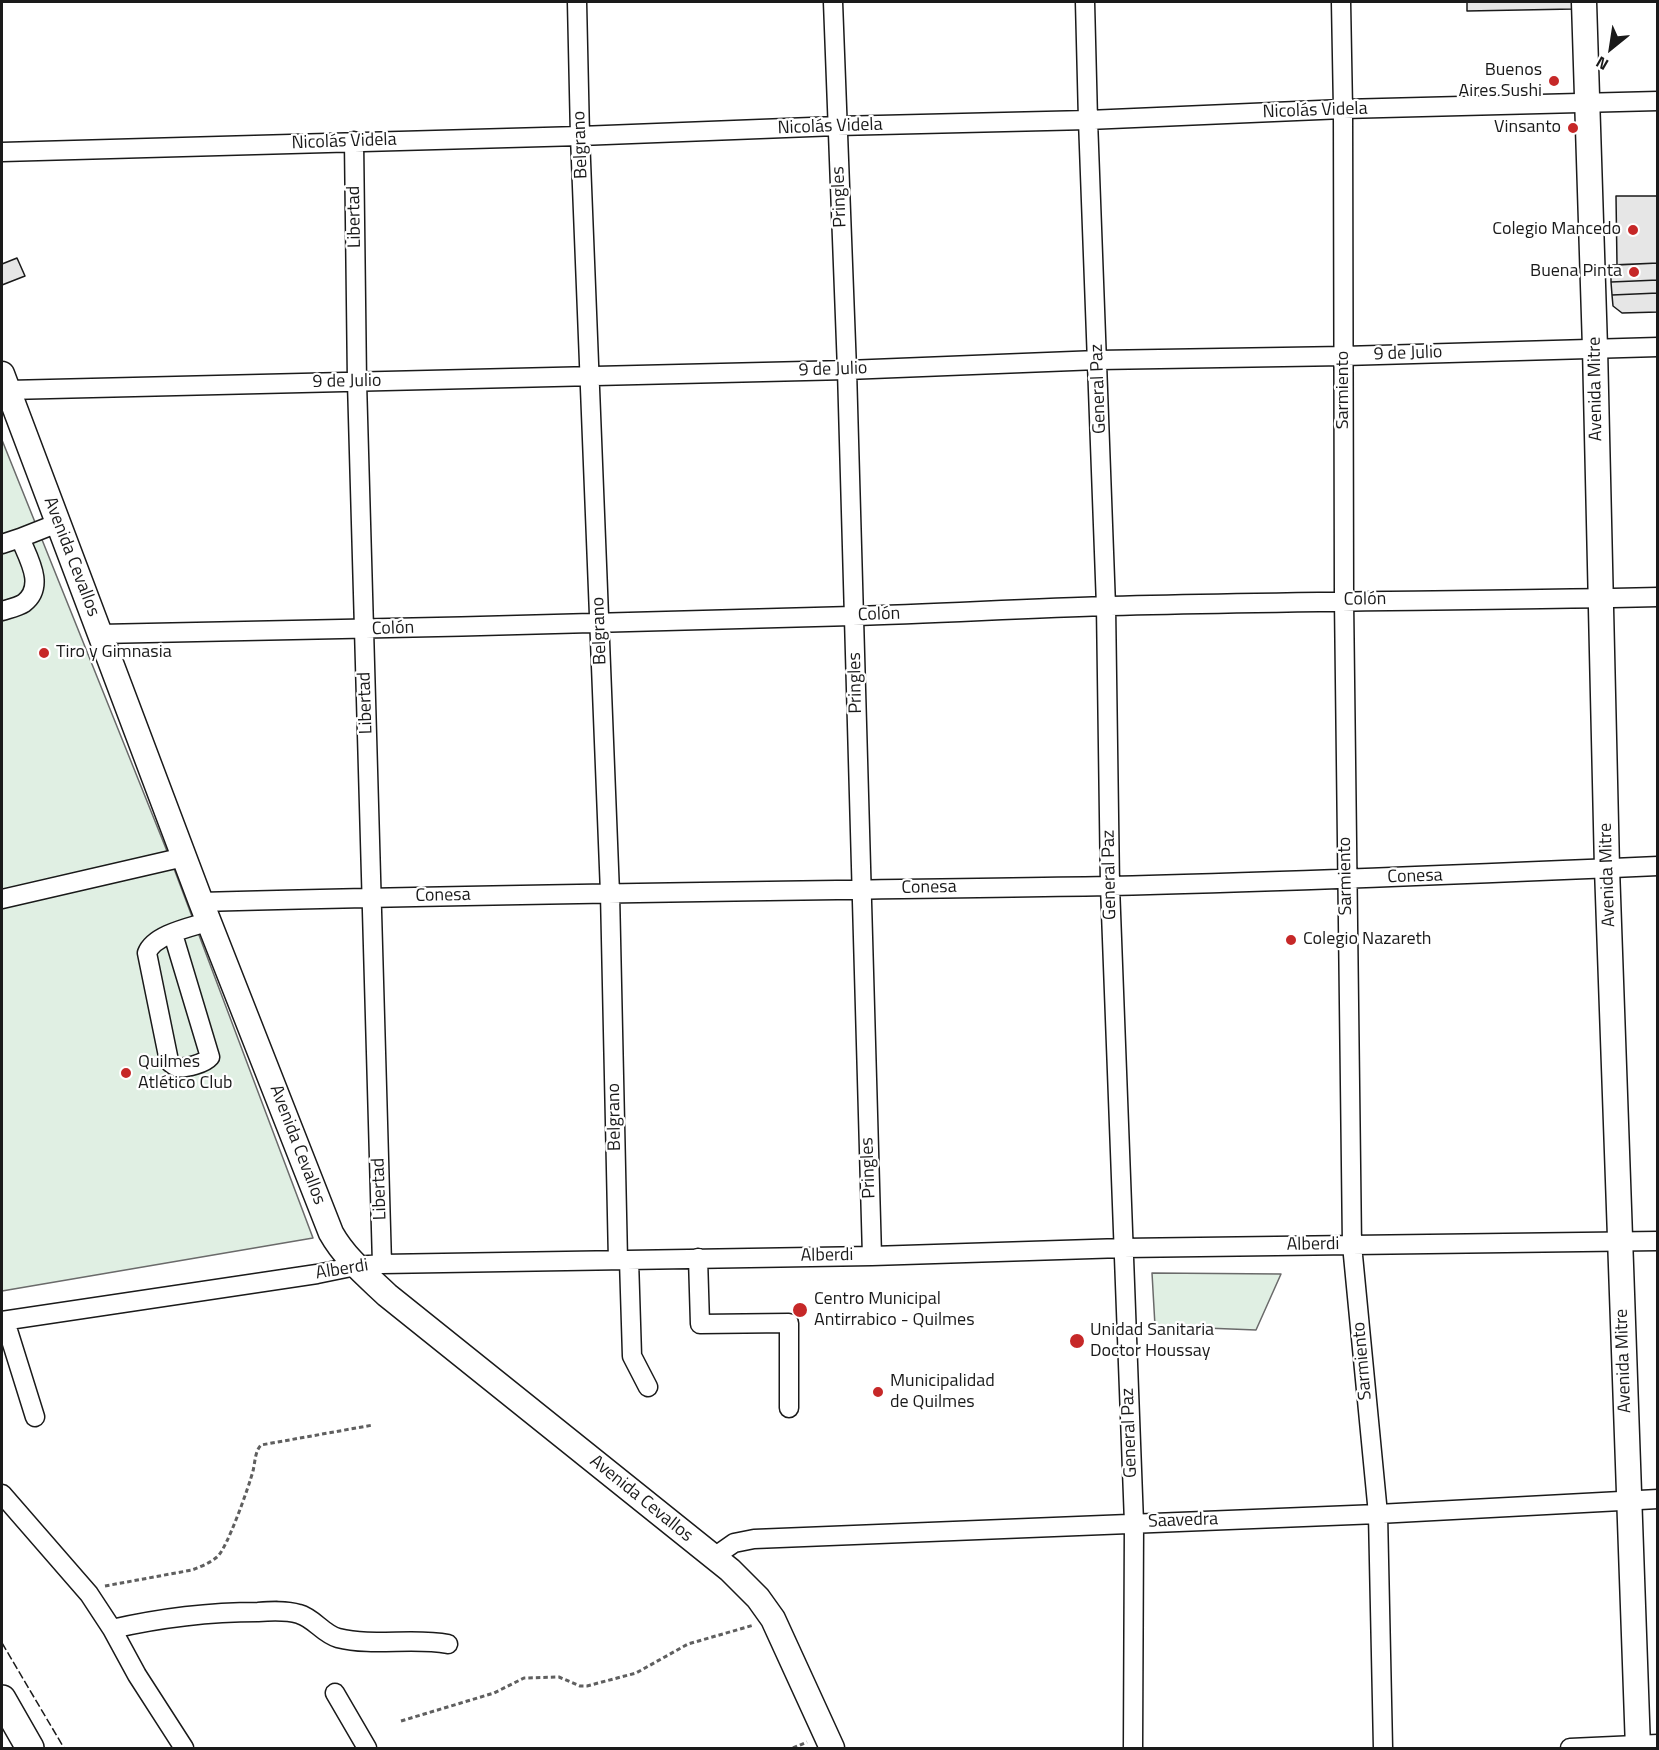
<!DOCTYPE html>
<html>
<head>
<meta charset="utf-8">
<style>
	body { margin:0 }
	#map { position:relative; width:1659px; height:1750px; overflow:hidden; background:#fff; font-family:"Titillium Web",sans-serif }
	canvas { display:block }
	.frame { position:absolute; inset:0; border:3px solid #1a1a1a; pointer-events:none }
	.north { position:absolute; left:1581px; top:18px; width:60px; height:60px; -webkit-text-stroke:4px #fff; paint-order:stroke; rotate:210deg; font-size:16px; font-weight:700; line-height:24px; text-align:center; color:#1a1a1a }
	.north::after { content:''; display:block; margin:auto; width:21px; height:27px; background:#1a1a1a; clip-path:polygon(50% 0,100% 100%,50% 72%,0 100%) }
</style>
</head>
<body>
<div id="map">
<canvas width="1659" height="1750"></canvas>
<div class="frame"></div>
<div class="north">N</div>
</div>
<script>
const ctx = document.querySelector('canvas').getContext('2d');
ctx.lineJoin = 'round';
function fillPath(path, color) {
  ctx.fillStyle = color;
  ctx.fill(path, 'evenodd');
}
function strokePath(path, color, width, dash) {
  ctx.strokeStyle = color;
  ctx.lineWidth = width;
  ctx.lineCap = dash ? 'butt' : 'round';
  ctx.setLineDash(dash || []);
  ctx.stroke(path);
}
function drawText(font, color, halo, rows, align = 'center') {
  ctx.font = font + ' "Titillium Web",sans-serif';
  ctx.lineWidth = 4.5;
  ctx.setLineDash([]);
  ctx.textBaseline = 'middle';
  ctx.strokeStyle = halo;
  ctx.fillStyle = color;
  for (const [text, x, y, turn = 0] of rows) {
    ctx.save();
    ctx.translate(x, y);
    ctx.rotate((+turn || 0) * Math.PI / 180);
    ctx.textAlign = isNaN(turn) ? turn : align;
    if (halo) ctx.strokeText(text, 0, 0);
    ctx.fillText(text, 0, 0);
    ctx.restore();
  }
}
const green = new Path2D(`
	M2,440l171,426 140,372 -311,53z
	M1152,1273l129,1 -25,56 -101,-4z`);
fillPath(green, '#e0efe3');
strokePath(green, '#6a6a6a', 1.5);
const building = new Path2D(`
	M1467,2h107v7l-107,2z
	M1616,196h42v67l-41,2z
	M17,258l8,18 -23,9v-21z
	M1658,263v17l-47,2v-17z
	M1658,280v13l-46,2 -1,-13z
	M1658,293v19l-36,1 -9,-7 -1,-11z`);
fillPath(building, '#e6e6e6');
strokePath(building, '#1a1a1a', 1.5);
const minor = new Path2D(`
	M577,2l3,134 30,757 8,367
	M833,2l14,368 25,886
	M1085,2l3,118 18,486 4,280 24,637 -1,225
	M1341,2l2,107 1,491 8,645 26,269 5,234
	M354,141l3,241 25,882
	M2,152l578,-16 257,-10 251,-6 255,-11 315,-8
	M8,390l839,-20 251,-10 246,-4 314,-9
	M2,544l18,-6
	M2,611c6,-2 16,-4 22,-8 22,-17 4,-45 -4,-65l38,-15
	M100,634c251,-4 501,-11 752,-18 86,-2 172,-8 258,-10 182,-5 365,-5 548,-9
	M2,899l182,-42
	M201,902c303,-9 605,-11 908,-16 183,-4 366,-12 549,-20
	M173,934l37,123c-5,6 -24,12 -33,10 -2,-1 -7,-4 -8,-6l-22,-108c7,-19 45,-26 63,-32
	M698,1258l2,66 89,-1v85
	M629,1260l3,96 16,31
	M2,1321l315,-47 39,-8 26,-2 490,-8 251,-8 535,-7
	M5,1321l30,96
	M2,1494l87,100 23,35 25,46 47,73
	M714,1557l20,-14 20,-4 624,-25 280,-15
	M112,1629c48,-11 96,-17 146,-17 13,-1 28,-2 41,2 15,4 24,20 39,24 36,9 74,-1 110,6
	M335,1693l32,55
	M1570,1748l88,-4`);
const major = new Path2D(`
	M1584,2l11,346 12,520 31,880
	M2,374l199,528 130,331c14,25 36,43 56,62l343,275 28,28 15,21 59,129`);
const highway = new Path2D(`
	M2,1699l28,49`);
strokePath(minor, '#1a1a1a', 21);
strokePath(major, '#1a1a1a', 27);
strokePath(highway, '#1a1a1a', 30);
strokePath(new Path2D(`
	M105,1586l87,-16c8,-3 18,-7 25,-13 10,-8 32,-71 36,-86 2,-8 2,-20 8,-26l112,-20
	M401,1721l93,-28 30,-15 35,-1 21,9h7l49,-13 52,-29 66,-19
	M793,1748l14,-6`), '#5f5f5f', 3, [4.5, 3]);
strokePath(minor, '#fff', 18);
strokePath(major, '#fff', 24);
strokePath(highway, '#fff', 27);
strokePath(new Path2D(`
	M2,1643l62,105`), '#1a1a1a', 1.5, [8, 3]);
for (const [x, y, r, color] of [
	[1554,81,6,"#c62828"],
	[1573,128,6,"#c62828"],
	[1633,230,6,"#c62828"],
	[1634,272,6,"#c62828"],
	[44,653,6,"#c62828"],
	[1291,940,6,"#c62828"],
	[126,1073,6,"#c62828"],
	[800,1310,8,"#c62828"],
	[1077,1341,8,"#c62828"],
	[878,1392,6,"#c62828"]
]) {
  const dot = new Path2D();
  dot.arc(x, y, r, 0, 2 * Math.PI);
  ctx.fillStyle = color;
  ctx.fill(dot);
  strokePath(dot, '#fff', 2);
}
drawText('18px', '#1a1a1a', '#fff', [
	["Buenos",1542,71,"right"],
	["Aires Sushi",1542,92,"right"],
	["Vinsanto",1561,128,"right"],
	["Colegio Mancedo",1621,230,"right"],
	["Buena Pinta",1622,272,"right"],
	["Tiro y Gimnasia",56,653],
	["Colegio Nazareth",1303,940],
	["Quilmes",138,1063],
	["Atlético Club",138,1084],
	["Centro Municipal",814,1300],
	["Antirrabico - Quilmes",814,1321],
	["Unidad Sanitaria",1090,1331],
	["Doctor Houssay",1090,1352],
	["Municipalidad",890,1382],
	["de Quilmes",890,1403]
], 'left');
drawText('18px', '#1a1a1a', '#fff', [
	["Nicolás Videla",1315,111,-2],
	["Nicolás Videla",830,127,-2],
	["Nicolás Videla",344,142,-2],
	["Belgrano",581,145,-92],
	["Pringles",840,197,-92],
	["Libertad",355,217,-91],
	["9 de Julio",1408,354,-2],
	["9 de Julio",833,370,-2],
	["9 de Julio",347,382,-1],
	["General Paz",1099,389,-92],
	["Avenida Mitre",1596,389,-91],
	["Sarmiento",1344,390,-90],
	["Avenida Cevallos",71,557,69],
	["Colón",1365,600,-1],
	["Colón",879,615,-2],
	["Colón",393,629,-2],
	["Belgrano",600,631,-92],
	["Pringles",856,683,-91],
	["Libertad",366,703,-92],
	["General Paz",1110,875,-91],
	["Avenida Mitre",1608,875,-92],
	["Sarmiento",1346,876,-91],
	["Conesa",1415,877,-2],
	["Conesa",929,888,-1],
	["Conesa",443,896,-1],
	["Belgrano",615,1117,-91],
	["Avenida Cevallos",297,1145,69],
	["Pringles",869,1168,-92],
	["Libertad",380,1189,-92],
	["Alberdi",1313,1245,-1],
	["Alberdi",827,1256,-1],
	["Alberdi",342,1270,-9],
	["Sarmiento",1363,1361,-95],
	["Avenida Mitre",1624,1361,-92],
	["General Paz",1130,1433,-92],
	["Avenida Cevallos",641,1499,39],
	["Saavedra",1183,1521,-2]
]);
</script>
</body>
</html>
